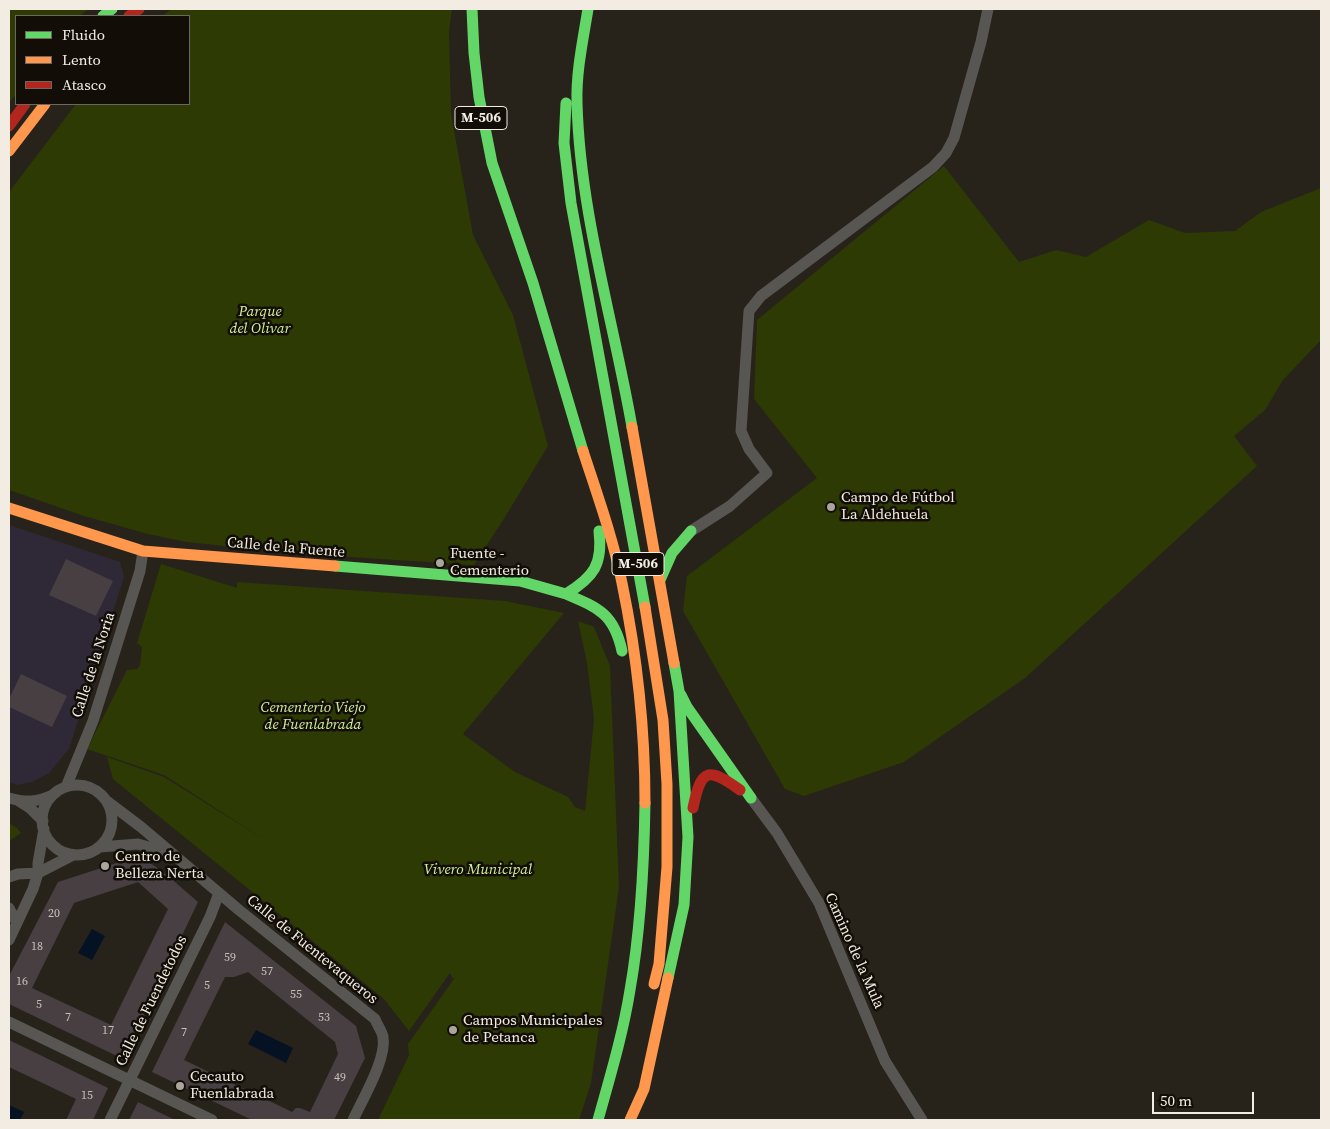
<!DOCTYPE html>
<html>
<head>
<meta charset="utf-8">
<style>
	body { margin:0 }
	#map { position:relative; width:1330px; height:1129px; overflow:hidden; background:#27231a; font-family:"Source Serif 4",serif }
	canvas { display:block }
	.frame { position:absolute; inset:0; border:10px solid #f2ece2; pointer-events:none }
	.legend { position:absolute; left:15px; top:15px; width:175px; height:90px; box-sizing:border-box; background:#120e07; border:1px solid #6c675f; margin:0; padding:6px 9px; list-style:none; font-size:15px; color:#f2ece2 }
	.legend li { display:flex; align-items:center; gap:10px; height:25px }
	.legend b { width:25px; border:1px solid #6c675f }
	.scale { position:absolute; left:1152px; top:1092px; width:102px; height:22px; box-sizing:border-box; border:2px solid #f2ece2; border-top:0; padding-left:6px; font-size:15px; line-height:18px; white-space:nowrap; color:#f2ece2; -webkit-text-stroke:4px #120e07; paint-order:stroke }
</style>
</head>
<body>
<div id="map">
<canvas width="1330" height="1129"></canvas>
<div class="frame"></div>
<ul class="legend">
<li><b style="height:6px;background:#63d668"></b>Fluido</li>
<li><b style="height:6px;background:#ff974d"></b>Lento</li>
<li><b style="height:6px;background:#b3261e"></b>Atasco</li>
</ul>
<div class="scale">50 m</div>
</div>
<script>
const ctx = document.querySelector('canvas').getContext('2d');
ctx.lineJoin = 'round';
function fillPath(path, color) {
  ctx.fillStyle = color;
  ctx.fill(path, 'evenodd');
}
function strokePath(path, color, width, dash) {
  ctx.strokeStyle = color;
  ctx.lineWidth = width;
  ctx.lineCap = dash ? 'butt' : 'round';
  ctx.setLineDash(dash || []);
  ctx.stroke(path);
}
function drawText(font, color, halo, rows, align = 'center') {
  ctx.font = font + ' "Source Serif 4",serif';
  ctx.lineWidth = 5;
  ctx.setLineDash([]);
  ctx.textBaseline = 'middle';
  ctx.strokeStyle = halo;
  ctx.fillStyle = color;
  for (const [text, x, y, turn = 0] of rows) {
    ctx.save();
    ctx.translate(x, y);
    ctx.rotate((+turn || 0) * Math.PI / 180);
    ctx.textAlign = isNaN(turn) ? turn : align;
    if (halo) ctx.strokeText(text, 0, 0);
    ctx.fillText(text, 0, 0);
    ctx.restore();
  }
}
fillPath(new Path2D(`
	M9,525l111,37 4,15 -55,172 -20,24 -17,9 -15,3 -8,-3z`), '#2f2836');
fillPath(new Path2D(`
	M9,9h79l-8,7h-64v78l-7,9z
	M171,9h281l-3,22 2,83 22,121 40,80 35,131 -43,71 -31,48 -171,-11 -117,-12 -38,-8 -64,-18 -75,-26v-298l67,-88h113v-88h-26z
	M944,166l75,96 37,-12 30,7 63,-37 36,13 50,-2 26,-19 60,-24v152l-38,40 -18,30 -31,26 23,30 -232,212 -121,84 -100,34 -19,-7 -102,-178 4,-35 130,-98 -63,-79 3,-79z
	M161,564l76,24v-6l268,19 59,12 -101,121 52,38 53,25 7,10 10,4 9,-92 -7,-56 -9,-42 16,6 16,39 9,221 -28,196 -12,37h-201l31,-65 -1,-11 48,-68 -3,3 -3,-6 -41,58 -25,-32 -271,-220 -6,-22 57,20 101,63 -101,-65 -77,-26 40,-79 10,-1 3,-4 2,-18 -5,-4z
	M9,823l8,5 4,5 -12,8z`), '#2d3a04');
fillPath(new Path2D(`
	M92,929l13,7 -13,24 -14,-7z
	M256,1030l37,18 -7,15 -38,-19z
	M9,1105l15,7 -4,8h-11z`), '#041223');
fillPath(new Path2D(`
	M66,559l47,22 -17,35 -47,-21z
	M21,674l46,22 -15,31 -43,-20v-8z
	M139,858l10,4 19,14 30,26 -75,157 -114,-55v-28l49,-94 71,-23zM138,882l30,27 -57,116 -79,-37 42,-85z
	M225,922l131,104 9,32 -31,62h-82l-100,-48zM248,972l87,70 3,12 -28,58 -10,-4h-4l-4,4 -6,-3 -102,-49 41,-83h9z
	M9,1040l99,48 -15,32h-27l10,-21 -67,-32z
	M138,1102l37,18h-46z`), '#483f42');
strokePath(new Path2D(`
	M691,531l39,-25 37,-33 -18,-24 -8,-18 8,-120 12,-15 172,-129 13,-14 8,-15 27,-96 7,-33
	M42 820a35 35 0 1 1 70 0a35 35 0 1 1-70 0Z
	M66,787l27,-66 47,-150 3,-20
	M9,798c18,5 27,4 44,-3
	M751,798l26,35 42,70 66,158 37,59
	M19,801l11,7 13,13
	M108,802l33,25 98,83 136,109c2,6 7,12 8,18 4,22 -21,63 -30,83
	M100,847l38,-3 28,8
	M9,877l9,-3 20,-1 35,-18
	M9,908l8,15
	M9,940l24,-51 5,-16v-10l6,-34
	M9,1022l203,98
	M110,1120l100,-203 9,-24`), '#585652', 11);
strokePath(new Path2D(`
	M472,9l2,44 5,44 13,66 41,120 50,168
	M588,9c-5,31 -12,63 -11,94 3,110 36,216 55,324
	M103,16l9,-7
	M566,103l-2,40 7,60 74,404
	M335,566l185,15 46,13
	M660,580l12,-27 19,-22
	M566,594c33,14 48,20 56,57
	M566,594c28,-17 37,-30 33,-63
	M681,695l6,12 64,91
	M668,978l16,-73 4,-68 -9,-146 -5,-28
	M598,1120c12,-43 25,-86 32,-130 11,-62 14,-124 15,-187`), '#63d668', 11);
strokePath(new Path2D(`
	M9,151l36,-47
	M632,427l42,236
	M583,451c14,43 30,87 39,132 15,72 23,147 23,220
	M9,508l134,43 192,15
	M645,607l18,113 4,64v83l-8,97 -5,20
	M630,1120l14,-31 24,-111`), '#ff974d', 11);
strokePath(new Path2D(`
	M129,16l10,-7
	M9,126l16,-22
	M693,808c8,-40 15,-41 47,-18`), '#b3261e', 11);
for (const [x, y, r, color] of [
	[831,507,5,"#aba69c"],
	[440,563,5,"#aba69c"],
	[105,866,5,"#aba69c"],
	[453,1030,5,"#aba69c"],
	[180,1086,5,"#aba69c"]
]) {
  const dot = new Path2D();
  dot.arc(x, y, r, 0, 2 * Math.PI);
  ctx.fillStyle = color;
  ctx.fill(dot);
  strokePath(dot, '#120e07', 2);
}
drawText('12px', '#c8c1ba', null, [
	["20",54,914],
	["18",37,947],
	["59",230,958],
	["57",267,972],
	["16",22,982],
	["5",207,986],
	["55",296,995],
	["5",39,1005],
	["7",68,1018],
	["53",324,1018],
	["17",108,1031],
	["7",184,1033],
	["49",340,1078],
	["15",87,1096]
]);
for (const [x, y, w] of [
	[481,118,52],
	[638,564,52]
]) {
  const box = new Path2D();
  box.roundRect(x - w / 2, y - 11.5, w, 23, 4);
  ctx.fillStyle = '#120e07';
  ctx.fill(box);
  strokePath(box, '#f2ece2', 1);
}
drawText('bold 14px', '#f2ece2', null, [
	["M-506",481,118],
	["M-506",638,564]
]);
drawText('italic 15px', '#cfee98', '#120e07', [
	["Parque",260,312],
	["del Olivar",260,329],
	["Cementerio Viejo",313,708],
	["de Fuenlabrada",313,725],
	["Vivero Municipal",478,870]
]);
drawText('15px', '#f2ece2', '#120e07', [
	["Campo de Fútbol",841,498],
	["La Aldehuela",841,515],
	["Fuente -",450,554],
	["Cementerio",450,571],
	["Centro de",115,857],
	["Belleza Nerta",115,874],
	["Campos Municipales",463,1021],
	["de Petanca",463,1038],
	["Cecauto",190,1077],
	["Fuenlabrada",190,1094]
], 'left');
drawText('15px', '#f2ece2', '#120e07', [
	["Calle de la Fuente",286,548,5],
	["Calle de la Noria",94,665,-72],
	["Calle de Fuentevaqueros",312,950,39],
	["Camino de la Mula",854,951,66],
	["Calle de Fuendetodos",152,1001,-64]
]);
</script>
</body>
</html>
